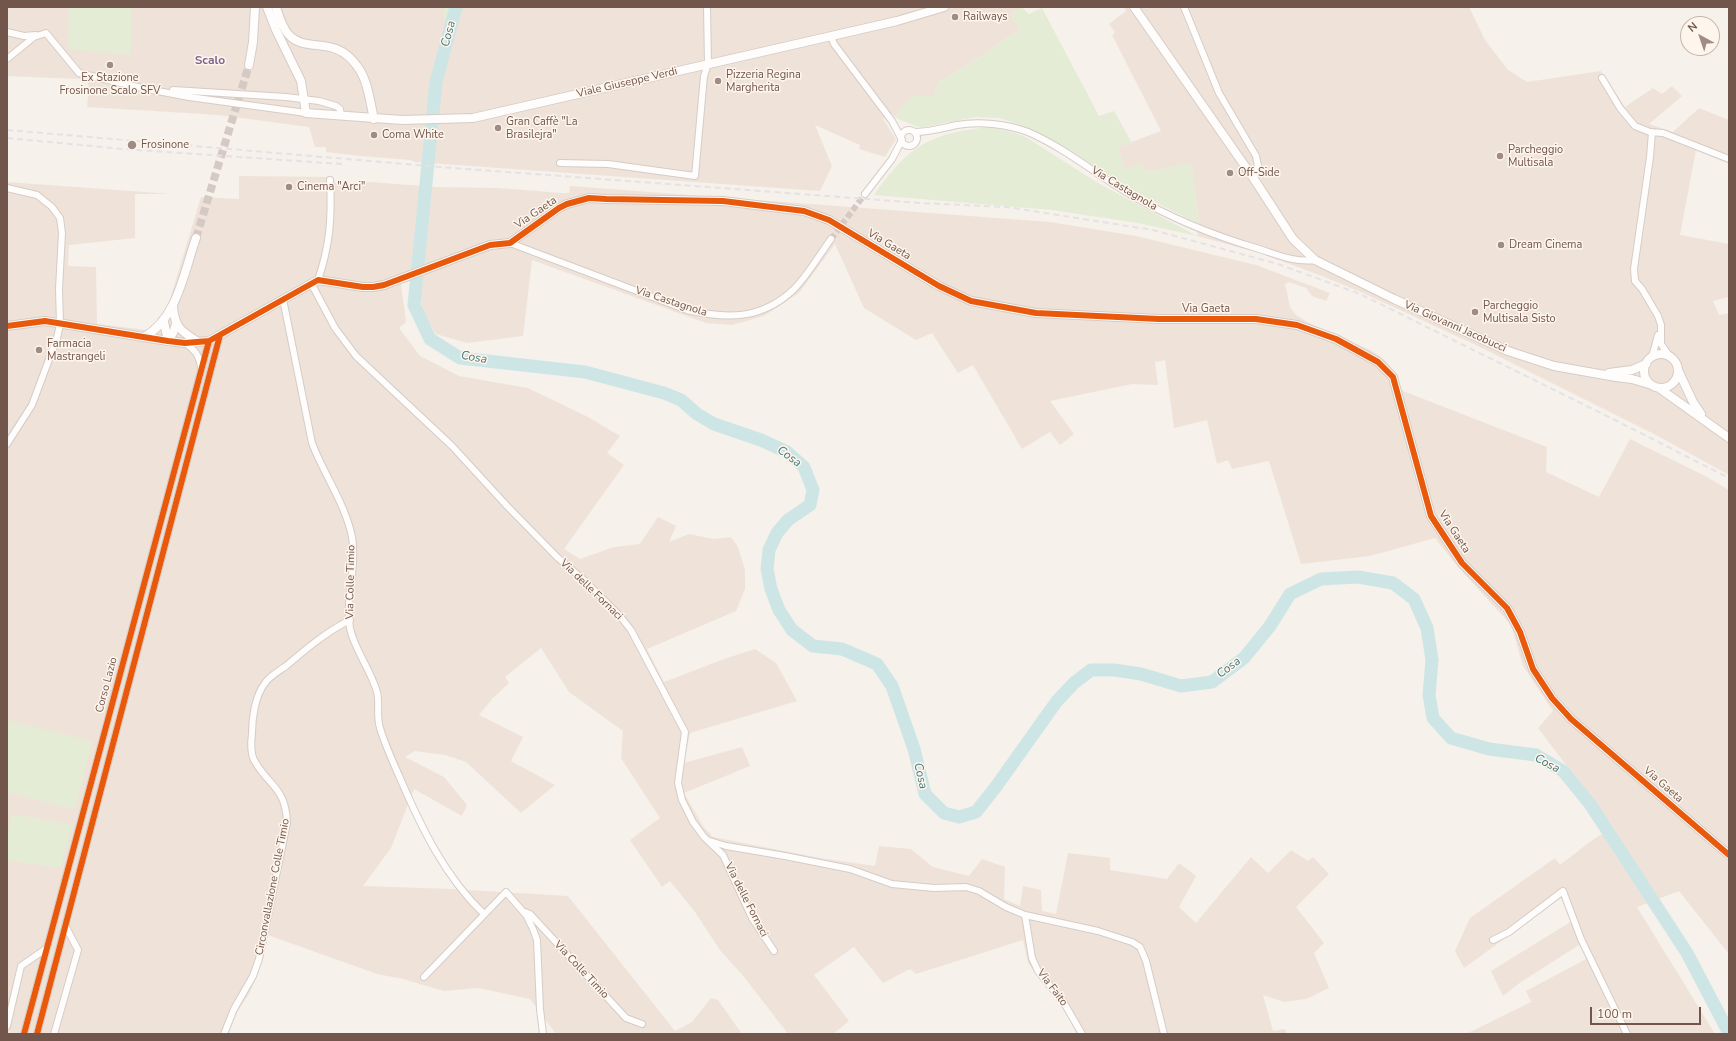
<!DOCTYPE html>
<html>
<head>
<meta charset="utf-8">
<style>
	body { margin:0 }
	#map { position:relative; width:1736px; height:1041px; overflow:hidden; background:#f6f1eb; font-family:"Nunito Sans",sans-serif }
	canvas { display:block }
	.frame { position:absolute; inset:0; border:8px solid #72564c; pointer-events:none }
	.north { position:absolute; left:1680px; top:16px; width:40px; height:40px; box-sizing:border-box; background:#fef5ec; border:1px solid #c6b5ac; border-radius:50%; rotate:320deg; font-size:11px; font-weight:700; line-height:16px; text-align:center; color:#72564c }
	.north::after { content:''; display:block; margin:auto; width:14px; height:18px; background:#a08c84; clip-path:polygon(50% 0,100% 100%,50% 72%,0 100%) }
	.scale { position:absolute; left:1590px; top:1007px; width:111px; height:18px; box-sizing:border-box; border:2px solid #72564c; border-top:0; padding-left:5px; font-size:12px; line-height:14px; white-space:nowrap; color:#72564c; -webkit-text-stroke:3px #fef5ec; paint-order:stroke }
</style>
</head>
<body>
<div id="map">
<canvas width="1736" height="1041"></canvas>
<div class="frame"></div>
<div class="north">N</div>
<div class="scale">100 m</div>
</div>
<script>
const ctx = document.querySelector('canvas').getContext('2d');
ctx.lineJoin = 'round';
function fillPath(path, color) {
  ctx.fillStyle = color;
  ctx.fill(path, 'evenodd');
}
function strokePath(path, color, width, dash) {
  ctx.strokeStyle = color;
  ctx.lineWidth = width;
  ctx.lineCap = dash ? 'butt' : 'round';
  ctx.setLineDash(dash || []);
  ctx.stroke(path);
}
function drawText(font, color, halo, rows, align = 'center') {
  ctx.font = font + ' "Nunito Sans",sans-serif';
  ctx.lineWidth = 3;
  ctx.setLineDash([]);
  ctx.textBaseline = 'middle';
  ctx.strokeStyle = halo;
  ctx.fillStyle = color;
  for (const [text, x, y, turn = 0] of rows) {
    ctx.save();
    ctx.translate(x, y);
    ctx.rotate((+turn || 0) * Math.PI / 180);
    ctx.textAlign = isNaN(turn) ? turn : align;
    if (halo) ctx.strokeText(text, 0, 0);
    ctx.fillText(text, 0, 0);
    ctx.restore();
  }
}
fillPath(new Path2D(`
	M7,7h1015l-11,8 9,15 -58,39 -21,11 -3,3 -4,14 -37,18 1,4 -6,-5 -9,5 13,20 -11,18 -26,-8 1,-4 -45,-20 17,41 -12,25 -405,-29 -5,-2 -49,-4 -35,-4v-5h-11l-6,-20 -90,-12 -132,-8 2,-21 -3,-5 -7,-2 -72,-3z
	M1124,7h345l16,33 23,30 19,12 74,-11 24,36 28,-19 9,6 10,-8 10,10 -33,28 24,8 26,-24 30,12v44l-33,-14 -16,85 49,9v53l-16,4 6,14 10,-2v162l-75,-41 -172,-86 -119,-55 -41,-17 -62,-23 -63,-17 2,-12 -8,-60 -46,8 -20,-3 -7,-22 43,-16 -49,-96 3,-3 -6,-8 17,-13z
	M239,176l94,1 3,7 33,-2 68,5 61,1 64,5h7l1,-7 480,36 86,14 120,29 74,28 -4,8 -14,-5 -6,-8 -17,-6 -4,2 5,23 5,7 12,8 65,29 13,9 7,9 11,22 144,56 -1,25 53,25 31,-58 77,38 22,13v464l-50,-63 -42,16 78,127h-249l65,-32 -5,-11 62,-33 -9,-13 -58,37 -18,14 -12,-25 81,-50 -11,-23 -97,70 -9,-17 15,-33 85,-60 5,7 31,-24 22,-14 -75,-99 15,-17 -30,-45 -12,-41 -53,-58 -23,-29 -65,18 -69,8 -32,-103 -37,8 -4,-9 -11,4 -10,-44 -33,8 -9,-68 -10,2 3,23 -26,-1 -82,17 24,33 -14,11 -10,-13 -28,17 -49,-84 -15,8 -26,-40 -16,7 -52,-32 -29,-64 -36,49 -35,23 -32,9 -26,-2 -174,-63 -9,76 -56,7 -31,-9 -14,-24 -4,-32 -17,6 5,38 -7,6 21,28 39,20 69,12 60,29 32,19 -13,17 17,12 -60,84 16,10 34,-12 26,-3 18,-27 18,9 -7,16 20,-8 25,5 17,-2 7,10 7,23v19l-9,22 -89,38 17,33 63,-24 28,-9 21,14 21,38 -107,32 -6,30 58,-16 8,19 -66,27 19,33 10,11 107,21 55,8 4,-20 32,3 22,18 36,9 13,-17 23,8 -1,32 16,7 3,-20 18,4 1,21 14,3 12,-61 42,5v12l57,9 12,-16 17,13 -17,31 17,16 55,-66 17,16 23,-23 17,11 5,-4 16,17 -33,33 28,36 -10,10 15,35 -23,11 -22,3 -21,-7 10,36 12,-2 2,5h-210l-10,-20 -39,-51 -5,-23 -107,34 -6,-5 -27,14 -29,-36 -40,28 35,46 -16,13h-45l-43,-56 -25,-28 -25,-38 -25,-31 -8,6 -32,-47 30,-22 -39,-60 2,-27 -54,-39 -28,-44 -36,29 4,6 -17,16 -13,16 44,22 -12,24 44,24 -34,28 -55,-51 -21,-7 -30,-4 -10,6 39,20 23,28 -5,11 -48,-27 -23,59 -28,38 88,3 117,7 107,135 17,-9 19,-24 7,2 24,34h-186l-26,-35 -52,-11 -34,3 -41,-12 -26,-5 -109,-39 -9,36 -10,23 -17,26 -5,14h-220v-852l165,12h-37v44l-66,7 -1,21 28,1 1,57 50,6 8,-4 12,-17 34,-112 38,2z`), '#efe3d9');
fillPath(new Path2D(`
	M69,7h62v48l-63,-6z
	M443,7h19l-2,10 -16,1z
	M1022,7l7,7 13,-6 57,108 15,-5 18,32 -14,4 7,22 18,-5 2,8 46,-9 8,61 -58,-29 -80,-50 -43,-21 -19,-6 -24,-1 -54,11 -23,-9v-7c12,-15 16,-19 35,-15l5,-14 3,-3 21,-11 58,-39 -9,-15z
	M988,127l20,4 16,5 74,47 99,53 -59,-13 -86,-13 -178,-15c35,-49 54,-61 114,-68z
	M7,720l85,21 -17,68 -68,-17z
	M12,814l60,11 -11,43 -54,-8v-21z`), '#e4ecd6');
strokePath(new Path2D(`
	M456,7l-20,75 -22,223 16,34 30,19 125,14 79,21 17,7 16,14 17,10 47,16 26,12 17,15 9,23 -3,15 -22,15 -11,13 -8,17 -2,19 4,20 8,21 13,20 21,16 29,3 35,15 15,22 22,63 11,45 19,19 15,4 17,-5 19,-24 62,-87 17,-18 17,-13h23l27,4 40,12 31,-4 32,-24 26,-32 20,-32 31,-15 37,-2 35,6 21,16 13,29 5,32 -3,35 4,23 18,20 38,11 47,6 27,16 27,33 97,149 42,80`), '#cde6e5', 13);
strokePath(new Path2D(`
	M831,239l34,-45`), '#d5cac3', 6, [6, 3]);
strokePath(new Path2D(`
	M196,238l53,-173`), '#d5cac3', 8, [8, 4]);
const street = new Path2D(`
	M1184,7l35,86 37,63 2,10 -4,13
	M7,32l17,4 12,-1
	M831,36l3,8 58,77 9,17
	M7,59l27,-22 12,-4 33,40 63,15 47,9 117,16
	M1602,78l18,30 15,18 15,6 13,1 66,26
	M173,90l113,7 33,4 17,5 4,3 1,7
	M901 138a8 8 0 1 1 16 0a8 8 0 1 1-16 0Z
	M915,132c15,0 28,-4 42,-7 22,-4 50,-1 71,7 37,16 69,43 103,63 40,23 81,40 125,53 20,6 38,15 59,12
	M1652,132l-2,25 -16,112 1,12 7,8 16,27 3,9v19l9,13
	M560,163l48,1 87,12 9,-100 4,-12 -1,-57
	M7,188l30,7 15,12 8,11 2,15 -3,56 1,35 -3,14 -25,67 -25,39
	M865,194l27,-35 10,-19
	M510,243l177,67c40,9 74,10 106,-20 13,-12 27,-36 38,-51
	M318,280c12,-35 14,-63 12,-100
	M311,283l24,45 21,28 96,90 56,61 49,50 28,24 34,34 12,15 54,102 -7,51 4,17 11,22 11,15 19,18 29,63 22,33
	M283,299l29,144c12,32 33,60 40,94 5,30 -7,61 -2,91 4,21 21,42 27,64 3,12 -1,24 3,36 5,17 13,34 20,50 21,49 45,99 84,136
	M185,343c10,7 14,12 16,24
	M1652,357l6,-22
	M710,841l16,5 59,10 65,13 42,15 42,4 32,-1 13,4 27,16 19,8 73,16 34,11 8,5 6,14 18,73
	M525,912l5,2 96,104 16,6
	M1025,915l7,43 6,13 26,32 18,31
	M1493,940l16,-8 54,-41 18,48 46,95
	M424,977l82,-85 20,23 7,14 4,11 3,69 3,25
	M7,1026l14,-60 26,-18
	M24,1034l185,-693
	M37,1034l183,-699
	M54,1034l24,-84 -12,-23
	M224,1034l10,-25 19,-33 6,-17 28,-136c-1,-36 -19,-37 -33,-63 -4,-8 -3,-19 -2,-27 0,-15 3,-37 13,-50 5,-7 14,-12 21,-17 20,-17 40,-34 64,-46`);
const secondary = new Path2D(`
	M267,7l9,23 25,51 5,32 96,7 71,-2 424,-97 47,-14
	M276,7c3,9 6,21 13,28 18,19 45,-1 68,31 11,14 13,36 17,53
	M1134,7l120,172 39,60 22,21 79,39 114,52 46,15 62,11 16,2 20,6
	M249,65l4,-23 2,-35
	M173,307c2,21 8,24 25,35
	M164,322l4,19
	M7,326l38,-5 123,20 17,2 24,-2 109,-61 45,7h10l11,-2 106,-40 20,-2 49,-35 8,-4 22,-6 17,1 117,2 81,10 25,9 110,66 32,15 65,12 123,6h97l41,6 39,14 42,23 15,15 38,139 31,47 45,45 13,24 13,37 19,29 19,21 158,136
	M144,337c33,-18 40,-65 52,-99
	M168,341l5,-8 3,-9
	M1644 371a17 17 0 1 1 34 0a17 17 0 1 1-34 0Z
	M1678,370l15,32 8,12
	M1609,373l23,-3 14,-6
	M1659,388l70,50`);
strokePath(street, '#d4ccc8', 8);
strokePath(secondary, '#d5ccc7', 10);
strokePath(street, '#fefdfc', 6);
strokePath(secondary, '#fefdfc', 8);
strokePath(new Path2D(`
	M7,130l433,37 481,36 86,4 146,23 125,34 82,30 255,126 114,58
	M7,138l116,11 219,15`), '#e4e2e4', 2, [6, 4]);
strokePath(new Path2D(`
	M7,326l38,-5 123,20 17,2 24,-2 109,-61 45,7h10l11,-2 106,-40 20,-2 49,-35 8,-4 22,-6 17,1 117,2 81,10 25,9 110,66 32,15 65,12 123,6h97l41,6 39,14 42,23 15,15 38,139 31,47 45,45 13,24 13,37 19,29 19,21 158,136
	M24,1034l185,-693
	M37,1034l183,-699`), '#e8590c', 6);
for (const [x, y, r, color] of [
	[955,17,4,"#a08c84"],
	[110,65,4,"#a08c84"],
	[718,81,4,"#a08c84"],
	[498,128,4,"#a08c84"],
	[374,135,4,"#a08c84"],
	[132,145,5,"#a08c84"],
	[1500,156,4,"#a08c84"],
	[1230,173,4,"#a08c84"],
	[289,187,4,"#a08c84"],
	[1501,245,4,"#a08c84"],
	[1475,312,4,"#a08c84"],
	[39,350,4,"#a08c84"]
]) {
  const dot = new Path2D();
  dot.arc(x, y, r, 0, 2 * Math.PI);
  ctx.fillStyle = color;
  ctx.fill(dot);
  strokePath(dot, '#fef5ec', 1.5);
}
drawText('11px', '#72564c', '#fef5ec', [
	["Railways",963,17],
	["Pizzeria Regina",726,75],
	["Margherita",726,88],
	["Ex Stazione",110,78,"center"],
	["Frosinone Scalo SFV",110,91,"center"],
	["Gran Caffè \"La",506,122],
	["Brasilejra\"",506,135],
	["Coma White",382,135],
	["Frosinone",141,145],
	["Parcheggio",1508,150],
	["Multisala",1508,163],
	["Off-Side",1238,173],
	["Cinema \"Arci\"",297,187],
	["Dream Cinema",1509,245],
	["Parcheggio",1483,306],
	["Multisala Sisto",1483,319],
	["Farmacia",47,344],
	["Mastrangeli",47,357]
], 'left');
drawText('11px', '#72564c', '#fef5ec', [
	["Viale Giuseppe Verdi",627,83,-13],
	["Via Castagnola",1124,189,31],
	["Via Gaeta",536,213,-34],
	["Via Gaeta",889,245,31],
	["Via Castagnola",671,302,18],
	["Via Gaeta",1206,309],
	["Via Giovanni Jacobucci",1455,327,24],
	["Via Gaeta",1454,532,57],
	["Via Colle Timio",351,582,-89],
	["Via delle Fornaci",591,590,44],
	["Corso Lazio",107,685,-75],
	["Via Gaeta",1663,785,41],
	["Circonvallazione Colle Timio",273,887,-79],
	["Via delle Fornaci",746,900,63],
	["Via Colle Timio",581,970,47],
	["Via Faito",1052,988,53]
]);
drawText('italic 12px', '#44797d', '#fef5ec', [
	["Cosa",449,34,-75],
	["Cosa",474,358,10],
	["Cosa",789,457,36],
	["Cosa",1229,668,-37],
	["Cosa",1547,764,28],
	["Cosa",920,776,77]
]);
drawText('bold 12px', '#7c648e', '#fef5ec', [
	["Scalo",210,61]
]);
</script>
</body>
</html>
